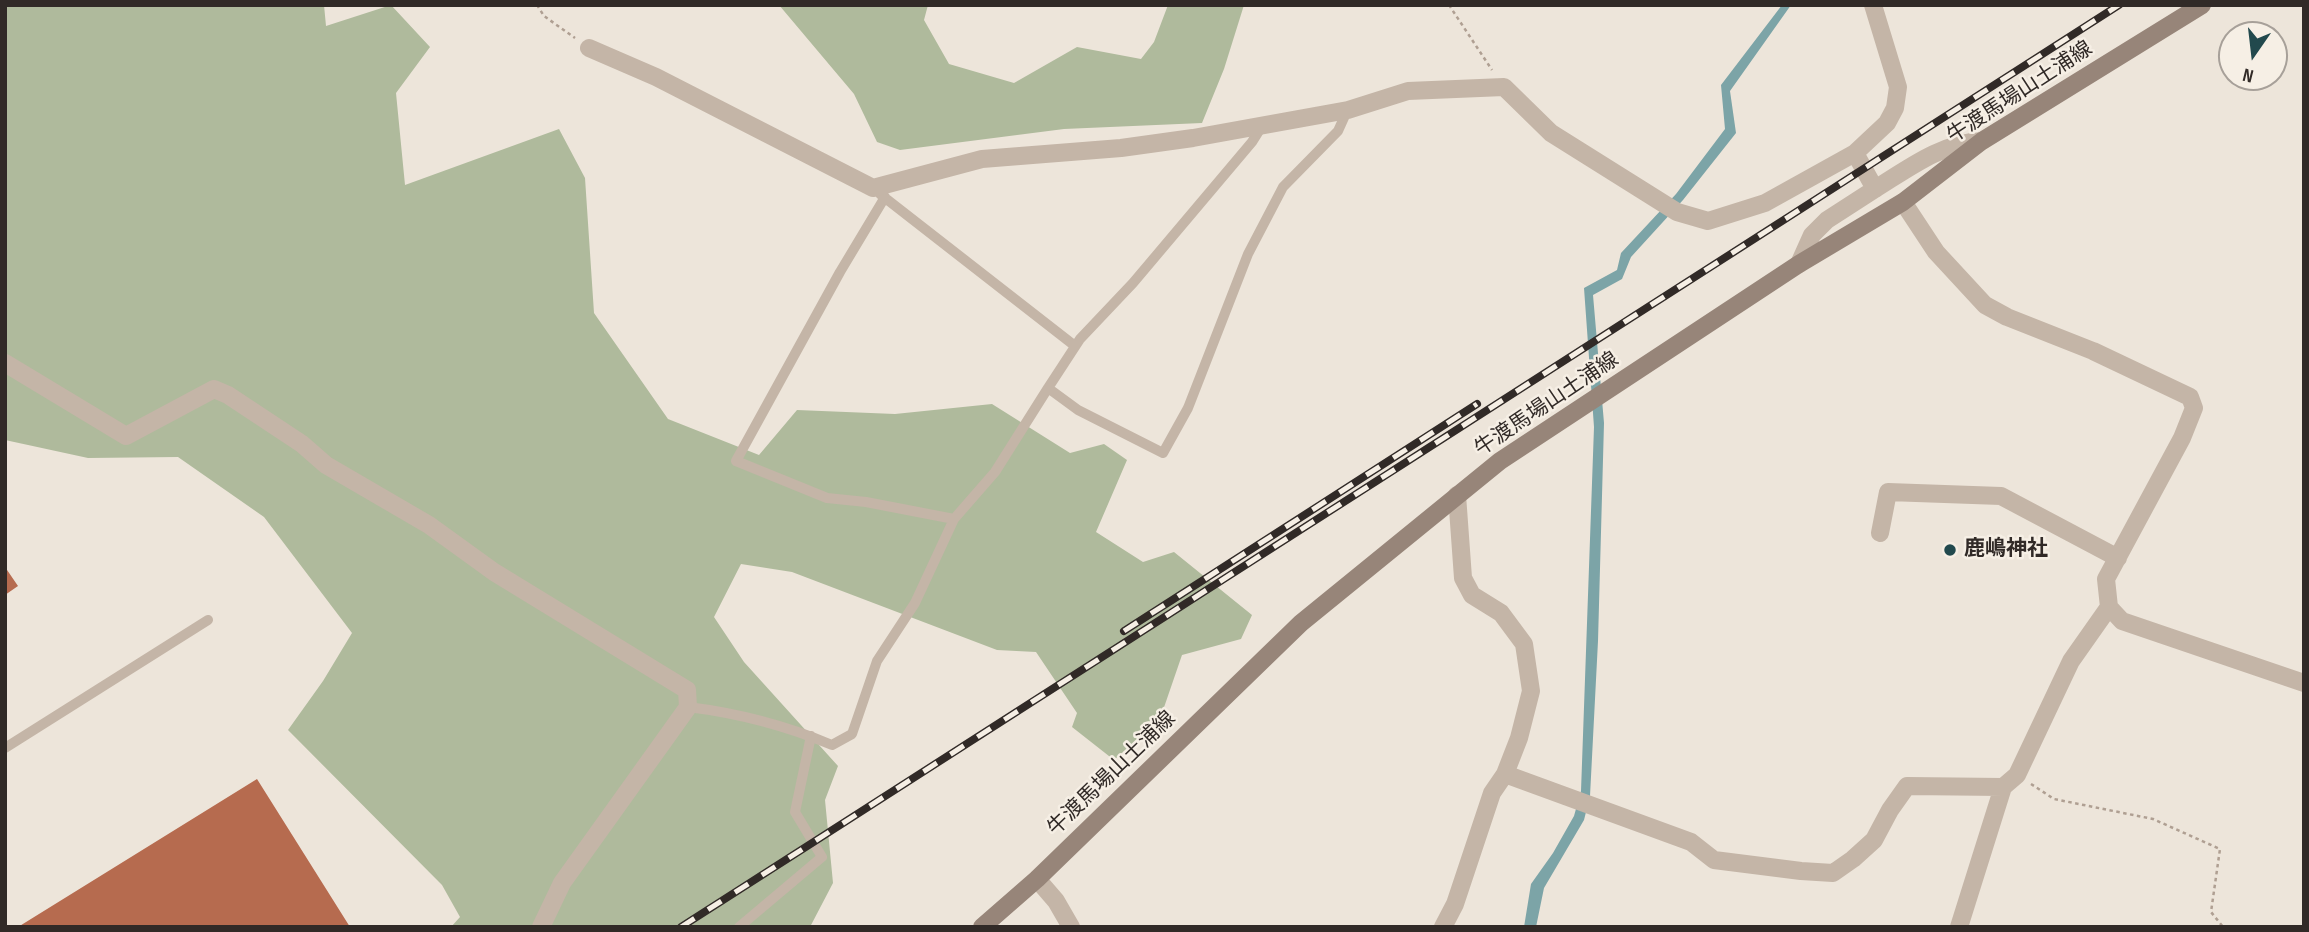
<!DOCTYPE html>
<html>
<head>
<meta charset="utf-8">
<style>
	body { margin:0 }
	#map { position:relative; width:2309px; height:932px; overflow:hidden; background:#ede5da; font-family:"Sofia Sans Condensed",sans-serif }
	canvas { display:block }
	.frame { position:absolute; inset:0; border:7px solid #312a27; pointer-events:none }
	.north { position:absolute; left:2218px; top:21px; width:70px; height:70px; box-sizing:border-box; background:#f6efe5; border:2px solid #a7a099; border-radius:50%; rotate:194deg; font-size:19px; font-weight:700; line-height:28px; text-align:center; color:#312a27 }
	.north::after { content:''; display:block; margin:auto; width:24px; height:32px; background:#22494d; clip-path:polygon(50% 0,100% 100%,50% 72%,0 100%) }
</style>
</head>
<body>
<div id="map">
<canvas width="2309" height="932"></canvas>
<div class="frame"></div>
<div class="north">N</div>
</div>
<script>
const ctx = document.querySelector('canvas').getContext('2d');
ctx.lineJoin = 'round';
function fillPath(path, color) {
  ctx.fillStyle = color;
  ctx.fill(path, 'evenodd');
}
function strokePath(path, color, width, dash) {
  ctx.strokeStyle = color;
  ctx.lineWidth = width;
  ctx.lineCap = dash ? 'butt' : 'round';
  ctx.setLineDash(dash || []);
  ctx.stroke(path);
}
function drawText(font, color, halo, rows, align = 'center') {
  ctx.font = font + ' "Sofia Sans Condensed","Noto Sans JP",sans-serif';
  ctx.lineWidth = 5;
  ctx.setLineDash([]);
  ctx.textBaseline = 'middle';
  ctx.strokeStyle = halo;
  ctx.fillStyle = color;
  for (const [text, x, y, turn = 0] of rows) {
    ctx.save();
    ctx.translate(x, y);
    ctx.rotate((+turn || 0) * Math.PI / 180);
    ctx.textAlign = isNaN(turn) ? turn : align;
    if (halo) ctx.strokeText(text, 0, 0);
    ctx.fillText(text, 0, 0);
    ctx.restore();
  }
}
fillPath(new Path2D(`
	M5,5h319l2,21 65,-21 39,42 -34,46 9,92 154,-56 26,49 9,135 74,106 91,36 38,-45 98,4 97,-10 78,49 34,-9 23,16 -31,72 47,30 31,-10 78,63 -11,24 -59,16 -22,64 -46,41 -42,-33 5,-14 -41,-61 -39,-2 -205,-78 -51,-8 -27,53 30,45 94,104 -13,34 8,83 -23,44h-359l9,-10 -18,-32 -154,-155 35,-49 29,-48 -88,-116 -86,-60 -90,1 -83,-18z
	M779,5h149l-4,15 25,44 65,19 63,-36 64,12 13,-17 14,-37h76l-20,64 -22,54 -138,6 -164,21 -23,-8 -23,-48z`), '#afba9c');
fillPath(new Path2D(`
	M1782,5h9l-61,86 6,42 -53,67 -52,57 -9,22 -29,16 11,128 -6,218 -8,155 -6,24 -40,68 -8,39h-12l7,-43 22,-31 21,-37 7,-25 13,-364 -10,-139 33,-18 4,-17 55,-59 49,-65 -4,-44z`), '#7ca4a7');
fillPath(new Path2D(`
	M5,567l13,19 -13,9z
	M257,779l93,148h-332z`), '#b66b4f');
strokePath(new Path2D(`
	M537,5l7,11 31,22
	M1449,5l43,65
	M2031,784l23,15 99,20 67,30 -9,63 12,15`), '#af9f92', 2.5, [3.5, 3.5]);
strokePath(new Path2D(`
	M1262,126l-10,16 -119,141 -53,56 -32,49 30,22 85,43 25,-45 60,-154 35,-67 55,-56 9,-20
	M880,194l195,152
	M885,197l-45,75 -104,189 91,37 39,4 88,17
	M688,707c49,6 99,19 144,38l20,-11 25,-73 38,-58 39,-84 41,-47 53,-84
	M5,748l203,-128
	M739,927l83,-70 -27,-45 16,-76`), '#c4b5a7', 10);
strokePath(new Path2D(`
	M589,48l67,29 217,111 109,-29 139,-11 72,-10 155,-28 60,-19 96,-4 47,46 126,79 31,9 57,-18 90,-50 32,-30 8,-15 3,-21 -25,-82
	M1875,189c34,-21 66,-46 107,-48
	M1903,202l33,50 49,53 22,12 86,34 97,46 4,11 -12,30 -76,141 3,28 13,14 182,62
	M1799,264l13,-29 15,-15 48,-31 -20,-36
	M5,363l121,73 88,-47 14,6 74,49 24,21 103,60 65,47 193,118 1,17 -126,176 -21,44
	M1880,533l8,-41 113,4 117,62
	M1505,774l186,68 23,18 87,11 32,2 20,-14 21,-19 16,-30 17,-24 96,1
	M1037,879l19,22 15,26
	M1443,927l12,-23 37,-111 13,-19 14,-36 12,-47 -7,-47 -23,-31 -29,-18 -9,-17 -6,-83
	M1959,927l44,-140 14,-12 54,-114 38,-54`), '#c4b5a7', 18);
strokePath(new Path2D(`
	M982,927l55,-48 264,-256 199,-162 299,-197 104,-62 79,-61 220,-136`), '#978579', 18);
const rail = new Path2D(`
	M1124,631l353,-227
	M681,927l1438,-922`);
strokePath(rail, '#312a27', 8);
strokePath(rail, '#f6efe5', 5, [16]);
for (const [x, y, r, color] of [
	[1950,550,7,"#22494d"]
]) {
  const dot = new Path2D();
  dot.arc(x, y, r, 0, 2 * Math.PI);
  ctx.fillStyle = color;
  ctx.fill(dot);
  strokePath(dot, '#f6efe5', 2.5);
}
drawText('21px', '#312a27', '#f6efe5', [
	["牛渡馬場山土浦線",2020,93,-33],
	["牛渡馬場山土浦線",1547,405,-34],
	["牛渡馬場山土浦線",1112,774,-44]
]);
drawText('bold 21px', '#312a27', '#f6efe5', [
	["鹿嶋神社",1964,550]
], 'left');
</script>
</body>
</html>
